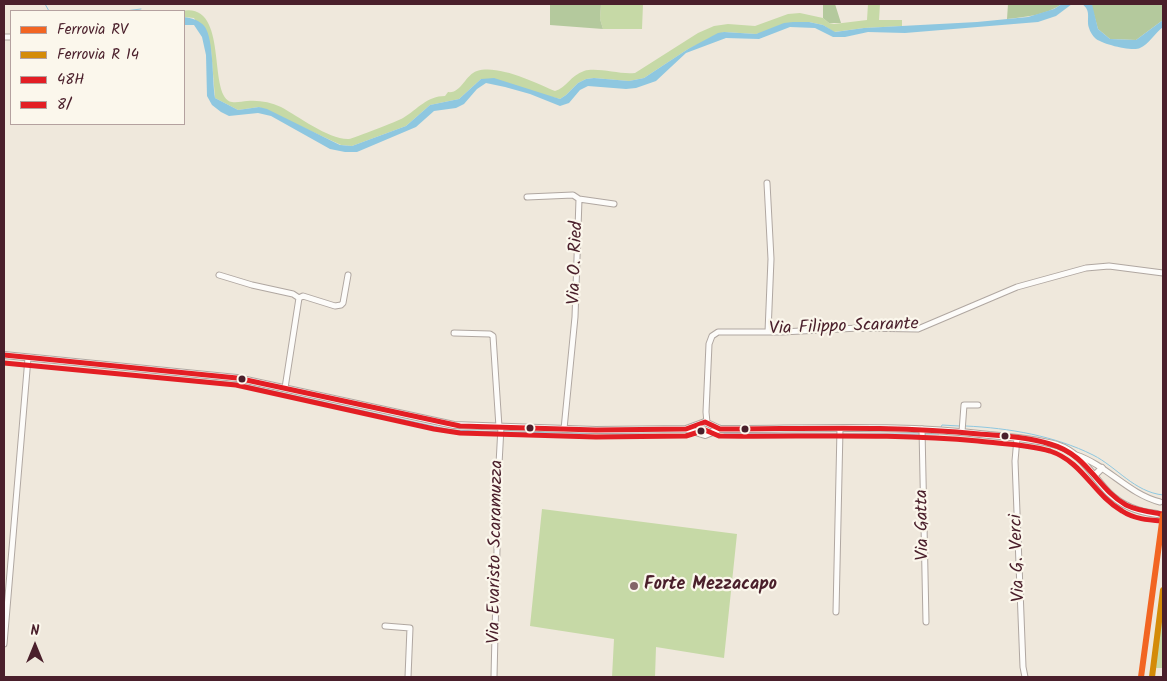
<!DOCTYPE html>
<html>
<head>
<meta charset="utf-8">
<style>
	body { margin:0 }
	#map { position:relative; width:1167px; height:681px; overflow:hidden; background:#efe8dc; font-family:Kalam,sans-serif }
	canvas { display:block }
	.frame { position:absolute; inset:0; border:5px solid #4a1f2b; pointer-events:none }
	.legend { position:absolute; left:10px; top:10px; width:175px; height:115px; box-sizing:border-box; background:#fbf7ec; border:1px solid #b4a19f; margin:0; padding:6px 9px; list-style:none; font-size:15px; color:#4a1f2b }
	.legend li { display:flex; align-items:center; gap:10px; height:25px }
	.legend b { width:25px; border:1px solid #b4a19f }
	.north { position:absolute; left:10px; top:621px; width:50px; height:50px; -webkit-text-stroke:4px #fbf7ec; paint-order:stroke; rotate:0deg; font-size:14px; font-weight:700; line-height:20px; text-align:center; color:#4a1f2b }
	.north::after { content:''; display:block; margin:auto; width:18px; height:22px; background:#4a1f2b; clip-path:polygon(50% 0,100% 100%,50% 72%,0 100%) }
</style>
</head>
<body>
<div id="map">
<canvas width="1167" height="681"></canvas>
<div class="frame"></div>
<ul class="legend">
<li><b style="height:6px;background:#f26522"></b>Ferrovia RV</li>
<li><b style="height:6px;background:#d48b09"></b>Ferrovia R 14</li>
<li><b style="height:6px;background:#e31e24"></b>48H</li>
<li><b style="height:6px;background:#e31e24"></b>8/</li>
</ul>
<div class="north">N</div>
</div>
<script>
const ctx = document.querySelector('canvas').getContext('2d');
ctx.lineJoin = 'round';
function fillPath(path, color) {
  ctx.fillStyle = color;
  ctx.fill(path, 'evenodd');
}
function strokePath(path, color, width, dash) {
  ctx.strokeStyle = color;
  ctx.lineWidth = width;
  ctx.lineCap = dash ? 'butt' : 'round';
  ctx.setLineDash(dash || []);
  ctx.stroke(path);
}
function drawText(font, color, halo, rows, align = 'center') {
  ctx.font = font + ' Kalam,sans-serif';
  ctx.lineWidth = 4.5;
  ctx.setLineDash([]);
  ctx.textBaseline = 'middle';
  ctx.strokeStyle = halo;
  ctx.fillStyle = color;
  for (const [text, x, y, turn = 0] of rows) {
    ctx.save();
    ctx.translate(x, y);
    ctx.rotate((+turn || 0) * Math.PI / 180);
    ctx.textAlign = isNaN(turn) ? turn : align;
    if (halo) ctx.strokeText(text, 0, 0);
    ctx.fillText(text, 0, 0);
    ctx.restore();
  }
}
fillPath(new Path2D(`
	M601,4h42l-1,25h-39l-3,-10z
	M868,4h12l-1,16h23v6l-38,2 -30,4 -11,-7 -14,-3 -53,12 -32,-2 -36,17 -44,29 -15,3 -35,-3 -8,1 -8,4 -12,12 -6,4 -79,-20 -22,20 -29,6 -24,21 -54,20 -11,-1 -82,-38 -21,3 -23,-12 -4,-49 -17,-31 -10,-1v-6h-3c50,-11 25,86 51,91 5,1 11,-1 15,-1 12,-1 23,1 34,6 17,9 48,33 68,32 5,-1 49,-18 54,-21 15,-9 24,-22 42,-22l3,-4c13,2 17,-17 29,-21 21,-7 59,12 78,20 11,-3 16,-16 29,-20 14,-4 36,4 51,2l63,-40 16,-7 14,-2 27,2 33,-12 12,-1 23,5 6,5 5,1 33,-4z
	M542,509l195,25 -13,124 -68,-11 -1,30h-43l2,-38 -84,-13z
	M1163,593v75h-9z`), '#c6d9a6');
fillPath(new Path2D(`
	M550,4h51l-1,15 3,10 -53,-4z
	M823,4h12l6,19h-12l-6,-5z
	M1008,4h54c-16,11 -36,13 -55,15z
	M1091,4h72v16l-27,20 -26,-1 -12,-10z`), '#b4c99d');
fillPath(new Path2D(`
	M1062,4h10l-16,12 -18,6 -133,11 -37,-1 -23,5h-12l-18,-9 -25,-1 -31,12 -33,-1 -40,15 -30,28 -20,7 -10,1 -38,-3 -8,4 -11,13 -9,3 -30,-12 -25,-7 -19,-4 -9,6 -13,15 -8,4 -22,3 -18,16 -59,25h-12l-15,-3 -59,-33 -13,-3 -29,3 -8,-4 -9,-7 -5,-9 -1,-41 -4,-18 -8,-12h-10v-8c7,1 16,3 21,10 9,14 7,54 10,71l23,12 21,-3 8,2 73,36 12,1 54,-20 24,-21 29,-6 22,-20 13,-1 66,21 6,-4 12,-12 8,-4 8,-1 35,3 15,-3 44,-29 30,-16 6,-1 32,2 28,-11 9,-1h16l14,3 12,7 29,-4 113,-6 51,-5 26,-8z
	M1082,4h10l6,25 12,10 26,1 27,-20v7c-8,6 -14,17 -23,21 -7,4 -39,-4 -45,-10 -2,-2 -5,-6 -6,-10 -3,-9 3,-17 -7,-24z`), '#8ec7e0');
strokePath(new Path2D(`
	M45,4l4,7
	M125,11l16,-2
	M4,364l21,3
	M29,367l127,9 80,7 215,47 48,2
	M966,426c43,2 89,10 127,29 24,12 41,37 70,40
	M941,427l1,-2 17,1
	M503,432l182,3
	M724,434h114
	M842,434h78
	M924,434h15v-2`), '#8ec7e0', 1);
const minor = new Path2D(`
	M4,37h7
	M767,183l4,76 -3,73
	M527,197l46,-2 6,4 35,5
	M219,275l33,10 41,9 6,4 -14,90
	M299,298l4,-2 32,10 6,-1 2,-2 5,-28
	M454,333l36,1 3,2 6,91
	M707,423l-1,-11 3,-68 3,-8 6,-4h64l77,-4 59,1 99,-42 69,-19 23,-2 54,7
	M564,429l11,-112 4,-118
	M922,429l4,193
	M962,432l2,-27h14
	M1017,438l-2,23 8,206 2,10
	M1076,455c31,10 52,39 84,47
	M836,612l4,-183
	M385,626l25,2 -2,49
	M4,644l24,-286
	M494,677l5,-213 2,-37`);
const tertiary = new Path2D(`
	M4,355l233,23 217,47 142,5 90,-1 19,6 15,-6
	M686,429l19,-7 15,7c90,0 180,-5 269,6 23,2 46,4 68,10 25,8 35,31 52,48 13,13 30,19 48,21
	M1095,475l7,-7`);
strokePath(minor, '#b0a7a1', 7);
strokePath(tertiary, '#b0a7a1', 8);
strokePath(minor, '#fdfcfa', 5);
strokePath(tertiary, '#fdfcfa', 6);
strokePath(new Path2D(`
	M4,355l233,23 223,48 136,4 90,-1 19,-7 15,7c86,0 173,-4 259,5 24,2 49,3 71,10 39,11 46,44 76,61 12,6 24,7 37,9`), '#e31e24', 5);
strokePath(new Path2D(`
	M4,363l232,22 198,44 26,4 136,4 90,-1 19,-6 14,6c87,1 173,-3 259,5 24,3 49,3 72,10 33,11 43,43 72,60 12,8 26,9 40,10`), '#e31e24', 5);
strokePath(new Path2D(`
	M1141,677l22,-162`), '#f26522', 6);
strokePath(new Path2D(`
	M1152,677l11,-87`), '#d48b09', 6);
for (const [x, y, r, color] of [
	[242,379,4.5,"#4a1f2b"],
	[530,428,4.5,"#4a1f2b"],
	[745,429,4.5,"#4a1f2b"],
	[701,431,4.5,"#4a1f2b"],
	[1005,436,4.5,"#4a1f2b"],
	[634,586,5,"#846569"]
]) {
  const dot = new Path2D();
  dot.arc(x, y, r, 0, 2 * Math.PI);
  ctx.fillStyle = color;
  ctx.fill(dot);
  strokePath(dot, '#fbf7ec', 2);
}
drawText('18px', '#4a1f2b', '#fbf7ec', [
	["Via O. Ried",577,263,-88],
	["Via Filippo Scarante",844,328,-2],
	["Via Gatta",924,525,-91],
	["Via Evaristo Scaramuzza",497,552,-89],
	["Via G. Verci",1019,558,-92]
]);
drawText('bold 18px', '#4a1f2b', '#fbf7ec', [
	["Forte Mezzacapo",644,586]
], 'left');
</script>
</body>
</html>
